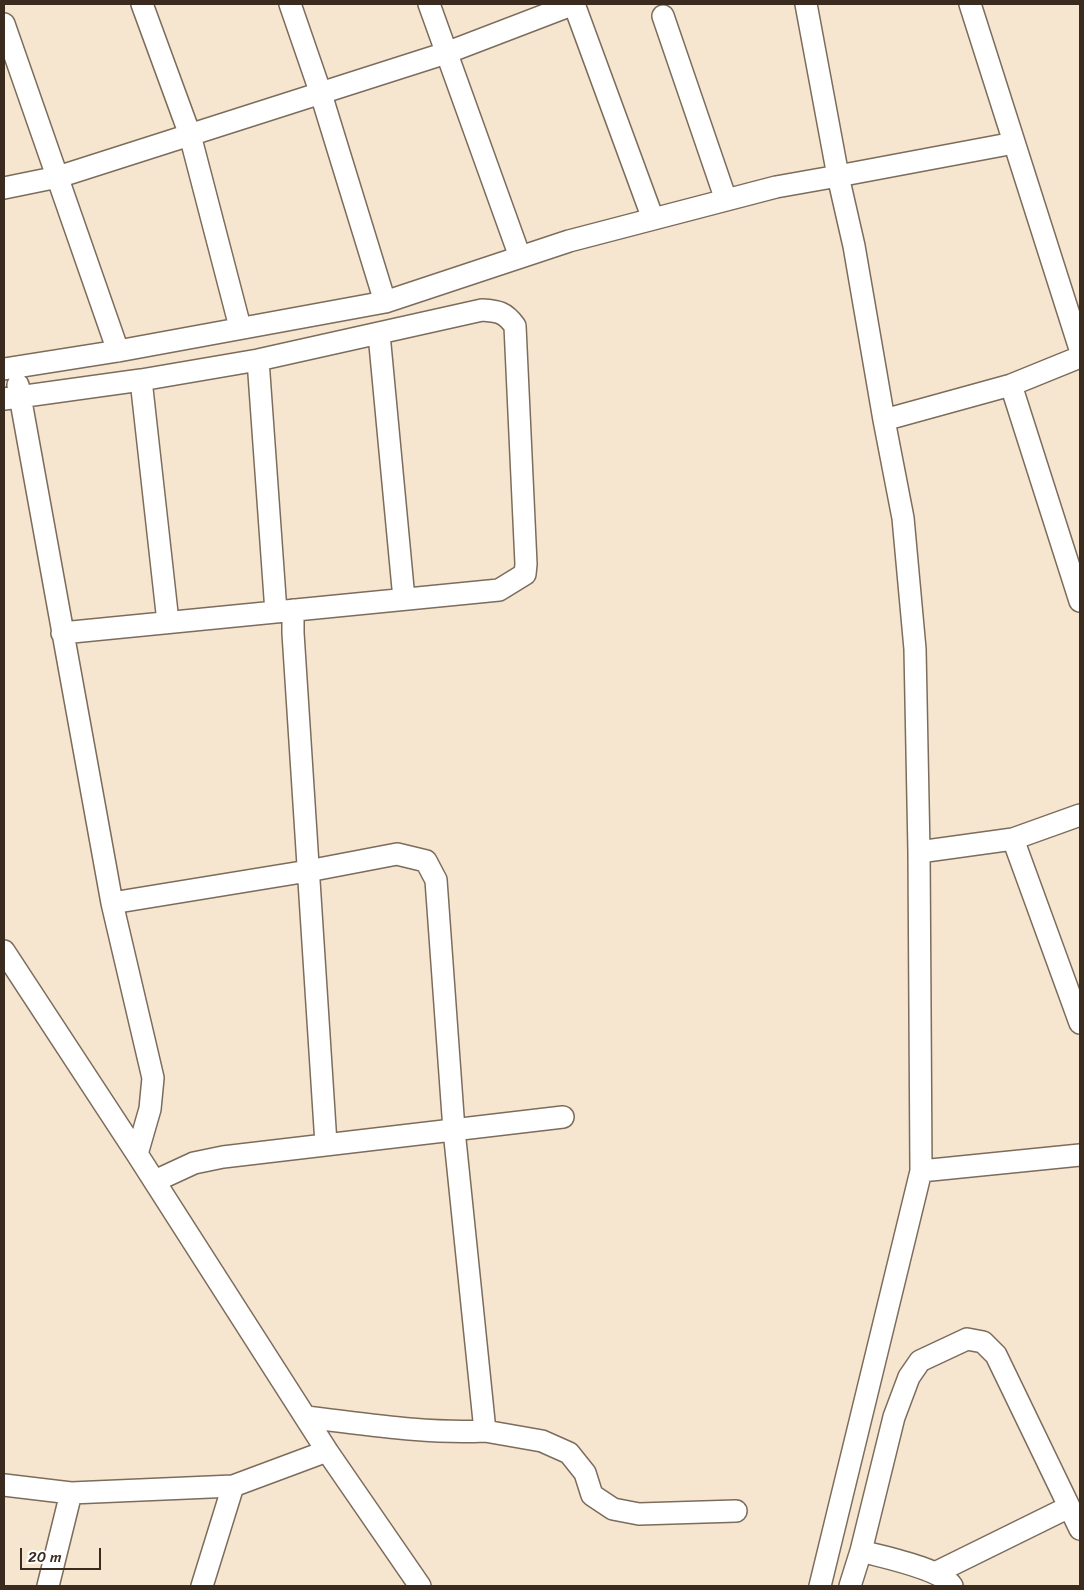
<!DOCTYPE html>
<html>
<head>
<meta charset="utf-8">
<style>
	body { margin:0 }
	#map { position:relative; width:1084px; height:1590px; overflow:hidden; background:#f6e6d0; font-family:Sriracha,sans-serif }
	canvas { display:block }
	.frame { position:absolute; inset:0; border:5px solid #3b2a1e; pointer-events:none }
	.scale { position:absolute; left:20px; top:1548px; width:81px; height:22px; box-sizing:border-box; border:2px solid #3b2a1e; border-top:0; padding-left:6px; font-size:15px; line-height:18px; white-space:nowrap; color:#3b2a1e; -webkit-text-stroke:4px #fff; paint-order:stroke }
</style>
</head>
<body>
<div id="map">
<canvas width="1084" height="1590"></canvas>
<div class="frame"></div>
<div class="scale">20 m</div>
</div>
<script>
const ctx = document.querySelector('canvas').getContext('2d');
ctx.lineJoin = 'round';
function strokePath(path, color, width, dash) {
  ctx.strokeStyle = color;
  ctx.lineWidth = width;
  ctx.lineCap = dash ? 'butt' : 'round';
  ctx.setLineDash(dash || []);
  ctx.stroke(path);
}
const minor = new Path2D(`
	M142,4l48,131 50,192
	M290,4l31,90 64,208
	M429,4l91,253
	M574,4l79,215
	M806,4l32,172 176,-33
	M970,4l110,345
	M663,16l63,184
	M4,24l114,327
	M4,188l54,-11 388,-124 128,-49
	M379,334l25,265
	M258,360l18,252
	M4,369l114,-18 267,-49 184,-61 207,-54 62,-11 16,70 30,174 19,98 12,131 4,203 2,319 -101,415
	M141,380l27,242
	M18,385l94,518 41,175 -3,31 -13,45
	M1011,385l69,216
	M4,399l137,-19 117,-20 224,-50c16,1 23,2 33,16l11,238 -1,10 -26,16 -437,43
	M884,420l127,-35 69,-28
	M293,610v23l33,511
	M1013,839l67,184
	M919,852l94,-13 67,-24
	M112,903l196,-32 89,-17 29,7 10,19 18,250 31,301c-60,3 -119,-7 -179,-14
	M4,951l133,203 190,297 93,135
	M921,1171l159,-16
	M155,1181l39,-18 29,-6 340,-40
	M485,1431l57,10 27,12 16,20 7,22 21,14 26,5 97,-3
	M4,1485l67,8 162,-7
	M861,1551c21,6 80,17 91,35
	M935,1573l134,-66
	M48,1586l23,-93
	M202,1586l31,-100 94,-35
	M850,1586l11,-35 33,-134 15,-40 11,-16 47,-22 16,3 13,13 84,174`);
strokePath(minor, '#7c6c5c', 24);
strokePath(minor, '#fff', 21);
</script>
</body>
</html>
